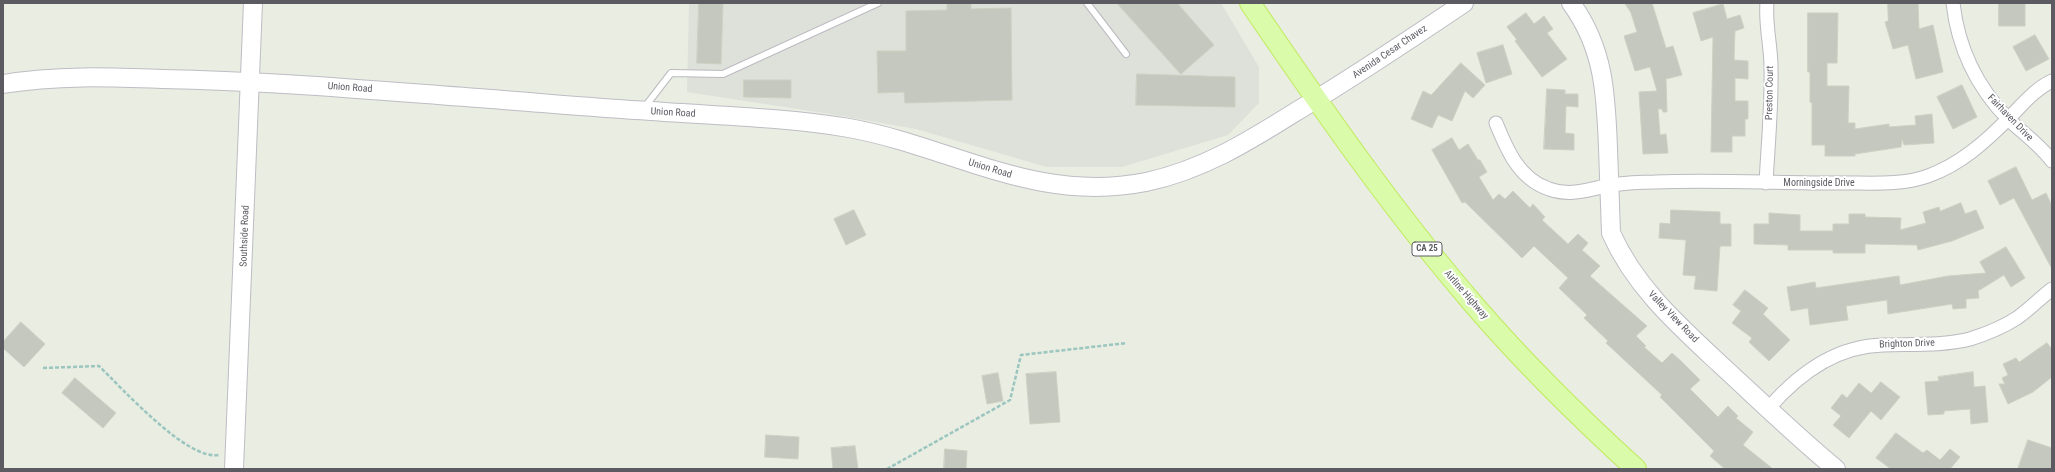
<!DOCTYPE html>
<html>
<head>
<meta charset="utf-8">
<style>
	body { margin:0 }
	#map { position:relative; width:2055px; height:472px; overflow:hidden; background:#e9ede2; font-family:"Roboto Condensed",sans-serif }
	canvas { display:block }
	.frame { position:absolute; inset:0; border:4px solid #5c5b62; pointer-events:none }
</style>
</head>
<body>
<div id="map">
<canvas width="2055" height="472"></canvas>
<div class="frame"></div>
</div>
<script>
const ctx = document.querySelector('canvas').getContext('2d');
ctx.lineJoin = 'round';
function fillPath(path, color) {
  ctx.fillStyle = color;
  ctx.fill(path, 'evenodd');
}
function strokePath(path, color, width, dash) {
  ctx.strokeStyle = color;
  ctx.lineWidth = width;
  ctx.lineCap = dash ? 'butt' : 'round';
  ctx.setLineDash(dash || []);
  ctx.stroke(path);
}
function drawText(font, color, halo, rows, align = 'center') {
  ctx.font = font + ' "Roboto Condensed",sans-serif';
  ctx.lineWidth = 4;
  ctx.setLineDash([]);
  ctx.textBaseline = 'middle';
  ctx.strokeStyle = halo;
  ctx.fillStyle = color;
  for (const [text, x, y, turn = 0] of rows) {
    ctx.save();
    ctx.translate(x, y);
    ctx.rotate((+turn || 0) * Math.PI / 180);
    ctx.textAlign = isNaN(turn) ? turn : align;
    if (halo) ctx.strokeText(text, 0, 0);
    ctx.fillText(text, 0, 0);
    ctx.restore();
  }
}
fillPath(new Path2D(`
	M689,3h532l38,64v36l-31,32 -106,32h-75l-131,-38 -86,-15 -143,-22z`), '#dee0da');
const building = new Path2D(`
	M699,3h24l-2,61 -24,-1z
	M947,3h24v6l40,-1 1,92 -107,3 -1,-11 -26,1 -1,-42h29v-40l41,-1z
	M1117,3h60l37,42 -33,29z
	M1625,3h27l14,45 7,-2 9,29 -16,4 1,33h-4l-1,-3h-4l2,26 6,-1 2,19 -25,1 -4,-62 18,-1 -7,-24 -15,4 -11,-35 13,-4 -6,-19z
	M1888,3h30l1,26 14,-4 10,47 -27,7 -8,-34 -15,4 -8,-27 3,-1z
	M1999,3h26v23h-26z
	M1723,4l4,15 13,-4 4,13 -9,3 -1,29 14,1v18l-13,-1v23h13v18h-3v17h-13v16h-21l2,-115 -12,4 -8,-28z
	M1526,13l8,11 10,-8 9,13 -6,4 20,26 -25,18 -27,-36 2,-1 -10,-13z
	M1808,13h30l-1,50h-10v23h22l-1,37h7v6l34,-5v3l27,-2 -1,-9 17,-2 2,29 -30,2 -2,-6 -1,8 -46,7v2h-30v-11h-13v-42l-2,-1v-30h-2z
	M2035,35l14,24 -23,12 -13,-24z
	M1503,45l9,29 -26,9 -9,-30z
	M1461,63l24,22 -12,13 -8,-7 -13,30 -14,-6 -6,13 -21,-9 12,-28 8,4z
	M1137,74l98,3v30l-99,-2z
	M744,80h47v18l-47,-1z
	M1962,85l15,32 -24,12 -16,-32z
	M1547,89l18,1v4h13v13l-12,-1 -1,27 9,1v16l-30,-1z
	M1452,138l7,12 9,-6 10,16h2l7,12 -8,5 14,23 6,-6 6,5 8,-8 17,17 3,-4 12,13 -3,3 26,24 10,-10 10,9 -6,7 18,16 -10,10 57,50 -11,10 10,10 -2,1 18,16 10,-10 9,8 19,19 -10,9 28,28 10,-11 10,10 -2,2 17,14 -10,13 30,24h-48l-15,-13 4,-5 -54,-54 2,-2 -56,-52 2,-2 -24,-23 3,-3 -28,-27 9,-10 -34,-32 -12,12 -57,-56 -3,1 -30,-53z
	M2016,167l16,33 14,-7 6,13v63l-38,-71 -14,7 -12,-24z
	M1961,203l4,11 11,-4 8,18 -32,13 -34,9 -1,-5 -52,-1v9h-32v-3h-45v-5l-34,-1v-20h15v-11l31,2v16h33v-7h16v-10h16v3l36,1 -1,12 26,-7 -3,-11 16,-5 1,4z
	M854,210l12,25 -20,10 -12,-26z
	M1671,210l49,2v12h11v22h-11l-3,45 -23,-2 2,-13 -13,-1 3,-35 -27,-2 1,-15 10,1z
	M2006,247l19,31 -14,9 -7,-12 -26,16 1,7 -13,1v9l-13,1 -1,-5 -64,10 -1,-14 -41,6 2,14 -38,5 -2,-17 -17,3 -4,-24 28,-5 1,6 83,-12 1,9 48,-9 38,-3 -6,-11z
	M1745,290l23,18 -5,6 27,26 -21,21 -20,-19 3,-4 -20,-15 9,-12 -8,-6z
	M21,322l24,22 -21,23 -21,-19v-6z
	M2047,343l5,6v28l-19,15 -25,12 -9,-20h6l-3,-6 6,-3 -5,-11 13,-6 3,4z
	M1056,372l4,50 -30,2 -4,-50z
	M1973,372l1,15 11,-1 3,36 -17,2 -1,-15 -26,2v3l-16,1 -3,-33 14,-1 -1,-4z
	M998,373l5,28 -16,3 -5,-28z
	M75,378l41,35 -13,15 -41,-35z
	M1881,382l19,15 -19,23 -10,-9 -22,27 -16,-13 8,-9 -10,-8 11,-14 5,4 12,-15 12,10z
	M1896,433l27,20 4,-3 13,10 10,-11 10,8 -10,12h-59l-15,-11z
	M766,435l33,2 -1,22 -33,-2z
	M2028,440l24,8v21h-34z
	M855,446l3,23h-25l-2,-21z
	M945,449l22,2 -1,18h-22z`);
fillPath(building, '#c5c8bf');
strokePath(building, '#cdd1c1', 1);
const lane = new Path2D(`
	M1087,3l39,51
	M644,108l27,-35 52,1 155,-71`);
const street = new Path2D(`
	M1953,3c5,45 23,83 55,116 15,14 32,26 44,42
	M1496,123c11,27 23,56 53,66 22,8 40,0 62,-4 14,-2 29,-3 44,-3 64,-3 128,2 192,1 26,0 56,2 81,-7 33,-12 57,-34 81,-58 14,-14 26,-29 43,-37
	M1766,183c2,-39 6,-78 5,-116 0,-21 -6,-43 -4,-64
	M1768,409c30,-35 67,-63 115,-64 29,-1 59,1 87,-6 16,-5 33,-12 47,-21 13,-9 23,-20 35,-29`);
const secondary = new Path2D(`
	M1571,3c33,45 35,91 37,145 1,28 2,56 3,85 24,54 67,92 110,132 38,35 75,71 115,104
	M3,84c53,-9 106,-7 160,-5 110,2 218,12 328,20 53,4 106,9 160,12 66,5 132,6 198,17 104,19 186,76 297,54 57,-12 103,-41 151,-71 57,-34 112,-71 167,-108
	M234,469l19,-466`);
const primary = new Path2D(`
	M1250,3c71,104 143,208 225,303 50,58 105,112 161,163`);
strokePath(lane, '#bbbac0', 8);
strokePath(street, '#bbbac0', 15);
strokePath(secondary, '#bebdc5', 20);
strokePath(primary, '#c2ea5e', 22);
strokePath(new Path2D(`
	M43,368l56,-2c23,22 88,95 120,89
	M887,469l123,-69 11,-45 106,-12`), '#9bc5bf', 2.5, [4, 2]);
strokePath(lane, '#fff', 6);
strokePath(street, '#fff', 13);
strokePath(secondary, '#fff', 18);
strokePath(primary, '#dafba9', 20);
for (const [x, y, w] of [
	[1427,249,30]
]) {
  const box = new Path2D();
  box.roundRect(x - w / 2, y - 7, w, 14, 3);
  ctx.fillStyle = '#fff';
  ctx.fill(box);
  strokePath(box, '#5c5b62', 1);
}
drawText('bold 9px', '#5c5b62', null, [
	["CA 25",1427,249]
]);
drawText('10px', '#5c5b62', '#fff', [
	["Avenida Cesar Chavez",1390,52,-34],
	["Union Road",350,88,4],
	["Preston Court",1770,93,-89],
	["Union Road",673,113,3],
	["Fairhaven Drive",2010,118,46],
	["Union Road",990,169,17],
	["Morningside Drive",1819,183],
	["Southside Road",245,236,-88],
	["Airline Highway",1466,295,49],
	["Valley View Road",1673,317,46],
	["Brighton Drive",1907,344,-2]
]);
</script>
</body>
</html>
